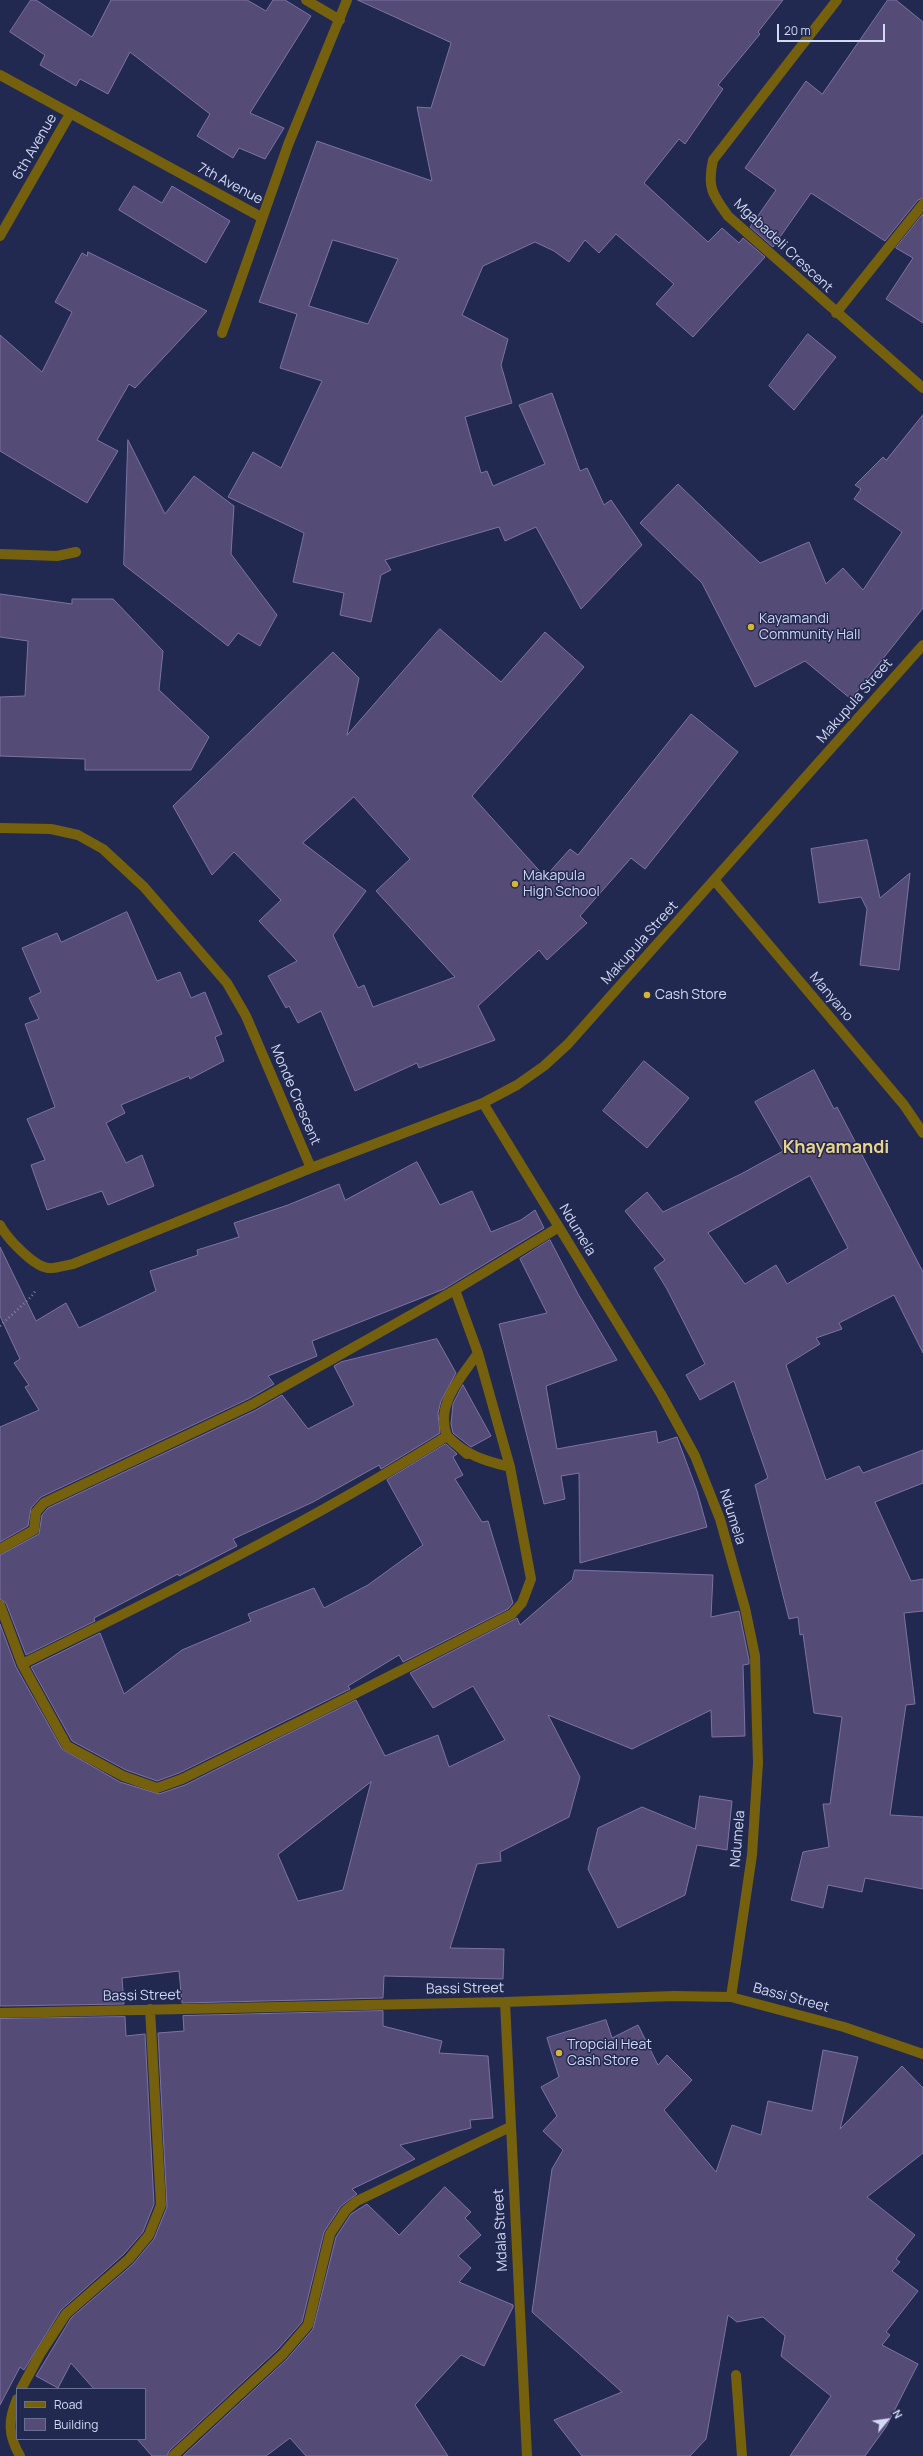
<!DOCTYPE html>
<html>
<head>
<meta charset="utf-8">
<style>
	body { margin:0 }
	#map { position:relative; width:923px; height:2456px; overflow:hidden; background:#222951; font-family:Manrope,sans-serif }
	canvas { display:block }
	.legend { position:absolute; left:16px; top:2388px; width:130px; height:52px; box-sizing:border-box; background:#222951; border:1px solid #686f91; margin:0; padding:5px 7px; list-style:none; font-size:12px; color:#d2d9f2 }
	.legend li { display:flex; align-items:center; gap:8px; height:20px }
	.legend b { width:20px; border:1px solid #686f91 }
	.north { position:absolute; left:867px; top:2400px; width:40px; height:40px; -webkit-text-stroke:3px #222951; paint-order:stroke; rotate:61deg; font-size:11px; font-weight:700; line-height:16px; text-align:center; color:#d2d9f2 }
	.north::after { content:''; display:block; margin:auto; width:14px; height:18px; background:#d2d9f2; clip-path:polygon(50% 0,100% 100%,50% 72%,0 100%) }
	.scale { position:absolute; left:777px; top:24px; width:108px; height:18px; box-sizing:border-box; border:2px solid #d2d9f2; border-top:0; padding-left:5px; font-size:12px; line-height:14px; white-space:nowrap; color:#d2d9f2; -webkit-text-stroke:3px #222951; paint-order:stroke }
</style>
</head>
<body>
<div id="map">
<canvas width="923" height="2456"></canvas>
<ul class="legend">
<li><b style="height:5px;background:#74600d"></b>Road</li>
<li><b style="height:11px;background:#554b77"></b>Building</li>
</ul>
<div class="north">N</div>
<div class="scale">20 m</div>
</div>
<script>
const ctx = document.querySelector('canvas').getContext('2d');
ctx.lineJoin = 'round';
function fillPath(path, color) {
  ctx.fillStyle = color;
  ctx.fill(path, 'evenodd');
}
function strokePath(path, color, width, dash) {
  ctx.strokeStyle = color;
  ctx.lineWidth = width;
  ctx.lineCap = dash ? 'butt' : 'round';
  ctx.setLineDash(dash || []);
  ctx.stroke(path);
}
function drawText(font, color, halo, rows, align = 'center') {
  ctx.font = font + ' Manrope,sans-serif';
  ctx.lineWidth = 3;
  ctx.setLineDash([]);
  ctx.textBaseline = 'middle';
  ctx.strokeStyle = halo;
  ctx.fillStyle = color;
  for (const [text, x, y, turn = 0] of rows) {
    ctx.save();
    ctx.translate(x, y);
    ctx.rotate((+turn || 0) * Math.PI / 180);
    ctx.textAlign = isNaN(turn) ? turn : align;
    if (halo) ctx.strokeText(text, 0, 0);
    ctx.fillText(text, 0, 0);
    ctx.restore();
  }
}
const building = new Path2D(`
	M31,0h5l56,37 19,-37h136l19,11 7,-11h12l26,16 -61,97 34,15 -19,31 -26,-11 -6,10 -36,-22 13,-22 -80,-62 -22,42 -28,-15 -4,7 -36,-21 5,-10 -35,-23z
	M358,0h425l-25,32 2,2 -42,51 5,4 -38,55 -6,-5 -35,44 64,59 14,-14 17,15 4,-5 22,19 -72,80 -37,-33 18,-20 -58,-50 -17,19 -14,-13 -16,22 -15,-11 -19,-9 -52,24 -21,49 46,24 -7,26 11,38 -47,14 16,56 6,-2 6,15 52,-22 -26,-59 33,-12 28,78 7,-3 17,37 7,-5 31,45 -61,64 -45,-82 -31,14 -6,-14 -114,33 6,10 -10,5 -10,47 -31,-7 4,-22 -51,-11 11,-49 -76,-36 25,-45 28,16 41,-87 -42,-13 17,-54 -38,-12 58,-161 115,40 -15,-74 14,1 20,-65zM333,240l65,19 -30,65 -59,-18z
	M888,0h8l27,22v176l-5,2 -33,41 -74,-48 -38,54 -23,-20 26,-37 -31,-22 61,-87 16,13z
	M134,186l28,17 10,-17 58,35 -24,42 -87,-53z
	M923,214v109l-37,-24 27,-41 -17,-10z
	M88,252l119,59 -72,77 -6,-4 -32,56 21,11 -31,52 -87,-52v-116l42,37 30,-60 -17,-10 27,-49 5,3z
	M808,334l28,23 -42,53 -25,-24z
	M923,415v193l-72,91 -46,-38 -50,26 -53,-104 -62,-60 38,-39 82,79 49,-21 17,42 17,-16 20,22 39,-58 -48,-33 7,-10 -6,-4 28,-28 3,3z
	M128,440l37,74 29,-38 40,30 -3,48 46,61 -17,31 -22,-13 -10,13 -104,-81z
	M0,594l72,10v-5h41l50,52 -4,39 50,47 -18,33h-106v-11l-85,-3v-59l25,-1 3,-55 -28,-4z
	M440,629l61,53 44,-50 39,35 -112,129 73,81 25,-28 8,6 113,-141 47,38 -93,117 -14,-11 -51,58 7,7 -40,37 -8,-10 -61,56 17,34 -76,28 -2,-5 -62,28 -34,-80 -23,12 -9,-17 -3,2 -18,-32 29,-15 -38,-40 22,-21 -47,-48 -22,23 -39,-69 160,-154 26,26 -12,57zM354,797l56,62 -34,32 79,86 -82,30 -9,-22 -6,3 -25,-53 33,-44 -63,-48z
	M867,840l13,58 30,-25 -11,97 -39,-5 7,-56 -6,-12 -42,6 -8,-54z
	M127,912l30,69 23,-9 11,26 14,-6 17,42 -7,3 9,24 -34,18 -1,-3 -68,29 4,8 -19,10 20,40 16,-8 12,31 -46,19 -6,-14 -55,19 -16,-45 14,-5 -18,-41 28,-12 -30,-83 14,-5 -10,-21 12,-6 -19,-44 35,-15 4,9z
	M644,1061l45,37 -42,50 -44,-37z
	M814,1070l20,39 3,-2 86,165v81l-29,-58 -55,28 3,6 -26,9 4,6 -34,21 40,115 33,-14 4,7 60,-23v33l-48,19 36,79 12,-2v32l-19,2 11,91 -9,1 -16,110 33,2v72l-58,-11 -3,14 -34,-7 -5,23 -32,-8 12,-48 26,-5 -6,-43h7l12,-87 -28,-4 -11,-79 -3,1 -2,-18 -9,2 -34,-134 13,-7 -34,-97 -34,19 -14,-25 19,-11 -38,-75 -13,-21 11,-8 -40,-49 22,-19 16,20 78,-38 42,-23 -28,-49zM810,1176l38,72 -61,36 -11,-19 -31,19 -37,-51z
	M417,1162l23,43 32,-14 19,41 30,-12 14,-10 9,18 -100,61 -132,52 5,15 -49,20 6,8 -24,14 -209,99 -10,11 -3,18 -28,16v-115l39,-17 -14,-23 4,-2 -15,-22 6,-4 -20,-43v-69l36,74 30,-18 13,25 77,-37 -6,-20 48,-16 -1,-5 42,-13 -5,-14 54,-18 51,-21 6,16z
	M550,1240l28,54 39,66 -71,26 11,63 99,-18 2,12 19,-6 20,54 10,36 -127,36 -1,-90 -18,3 4,23 -21,5 -45,-180 48,-11 -27,-54z
	M437,1339l19,34 -15,28 -3,12 2,20 -59,36 -2,-4 -66,37 -80,37 4,7 -58,30 -1,-2 -84,44 1,3 -69,34 -20,-52 -6,-4v-44l39,-21 3,-19 6,-7 208,-98 26,-15 26,34 46,-24 -20,-39 7,-4z
	M463,1385l28,51 -20,11 -18,-14 -2,-9 2,-20z
	M446,1444l11,10 -4,3 10,18 -8,4 27,43 6,-1 25,82 -5,6 -105,53 -4,-7 -51,31 2,3 -171,84 -22,8 -31,-11 -54,-29 -41,-74 69,-34 24,61 58,-44 69,-29 -3,-7 66,-26 10,20 44,-23 55,-40 -36,-65z
	M575,1570l138,5 -2,42 28,-6 10,49v4l-6,1 2,71 -33,1 -1,-27 -79,39 -84,-34 32,62 -11,40 -69,35 1,9 -24,3 -27,84 54,1 -1,30 -119,-3 -1,22 -201,5 -3,-32 -57,7 2,26 -124,2v-382l16,43 46,82 58,33 39,12 26,-9 171,-85 29,56 53,-21 11,32 56,-27 -32,-54 -40,22 -23,-35 107,-55 3,7 52,-45zM371,1782l-28,108 -45,11 -20,-46z
	M700,1796l32,5 -5,49 -30,-5 -12,50 -67,33 -30,-59 10,-41 44,-21 53,22z
	M383,2011v15l59,15 -3,12 49,3 5,62 -23,2 1,8 -71,17 15,14 -63,30 5,5 -16,12 -17,26 -22,90 -24,27 -109,102 -2,5h-15l-15,-17h8v-50h-51l-23,-26 -13,25 -22,-12 35,-58 62,-54 21,-25 13,-32 -9,-174 26,-2 -1,-15z
	M125,2017l1,19 19,-2 9,170 -11,28 -19,22 -63,56 -37,60 -4,-3 -20,38v-386z
	M606,2020l6,18 26,-13 20,40 9,-10 25,25 -28,30 52,62 16,-47 29,10 7,-34 44,10 11,-61 35,7 -18,72 62,-63 21,22v65l-56,44 48,38 -19,24 4,3 -8,9 26,20 -32,41 4,3 -8,10 36,19 -32,63 -21,29h-75l41,-60 -50,-40 4,-20 -22,-19 -26,5 -9,-7 -22,124 -16,17h-108l-28,-36 68,-28 -90,-80 20,-143 11,-19 -20,-19 14,-15 -16,-29 18,-10 -12,-39z
	M445,2187l26,25 -6,6 16,17 -23,21 13,12 -12,14 54,23v2l-29,59 -23,-11 -46,50 33,51h-142l-16,-18 -24,18h-83l104,-97 26,-30 23,-92 15,-23 16,-10 32,31z`);
fillPath(building, '#554b77');
strokePath(building, '#7d73a3', 1);
strokePath(new Path2D(`
	M0,1326l31,-29 5,-7`), '#7d84a4', 2.5, [1, 3]);
strokePath(new Path2D(`
	M306,0l34,20
	M837,0l-124,160c-6,27 -1,34 15,56l195,172
	M0,75l261,142
	M0,236l70,-122
	M836,313l87,-109
	M222,333l66,-188 59,-145
	M0,554l57,2 19,-4
	M0,828l51,1 27,6 25,14 41,38 83,96 19,33 65,152
	M715,881l189,224 19,28
	M483,1103l178,291 34,62 25,63 25,89 10,48 3,107 -6,92 -21,142
	M0,1225c7,13 33,41 48,43 8,1 18,-3 25,-4l238,-96 172,-65 34,-18 27,-19 24,-22 355,-399
	M467,1454l-20,-18c18,19 38,25 63,31
	M0,1549l34,-19 2,-18 8,-9 209,-99 202,-114 104,-63
	M0,1605l22,59 45,82 56,30 34,12 25,-9 129,-63 201,-102 10,-11 9,-24 -21,-112 -32,-114 -23,-63
	M22,1664c145,-71 289,-142 425,-228 -12,-32 14,-58 31,-83
	M505,2002l22,454
	M0,2013l505,-11 169,-6 57,1 113,30 79,27
	M736,2375l6,81
	M21,2389l19,-35 26,-40 63,-55 20,-24 12,-30 -11,-196
	M17,2399c-9,22 -9,36 3,57
	M173,2456l110,-102 25,-29 22,-91 16,-24 11,-9 153,-74`), '#74600d', 10);
for (const [x, y, r, color] of [
	[751,627,4,"#d6b534"],
	[515,884,4,"#d6b534"],
	[647,995,4,"#d6b534"],
	[559,2053,4,"#d6b534"]
]) {
  const dot = new Path2D();
  dot.arc(x, y, r, 0, 2 * Math.PI);
  ctx.fillStyle = color;
  ctx.fill(dot);
  strokePath(dot, '#222951', 1.5);
}
drawText('14px', '#d2d9f2', '#222951', [
	["6th Avenue",35,147,-60],
	["7th Avenue",230,184,28],
	["Mgabadeli Crescent",783,246,43],
	["Makupula Street",855,701,-49],
	["Makupula Street",640,943,-48],
	["Manyano",831,997,50],
	["Monde Crescent",295,1095,67],
	["Ndumela",577,1230,59],
	["Ndumela",732,1517,72],
	["Ndumela",738,1839,-85],
	["Bassi Street",465,1989,-1],
	["Bassi Street",142,1996,-1],
	["Bassi Street",791,1998,15],
	["Mdala Street",501,2230,-93]
]);
drawText('14px', '#d2d9f2', '#222951', [
	["Kayamandi",759,619],
	["Community Hall",759,635],
	["Makapula",523,876],
	["High School",523,892],
	["Cash Store",655,995],
	["Tropcial Heat",567,2045],
	["Cash Store",567,2061]
], 'left');
drawText('bold 18px', '#ecd588', '#222951', [
	["Khayamandi",836,1148]
]);
</script>
</body>
</html>
